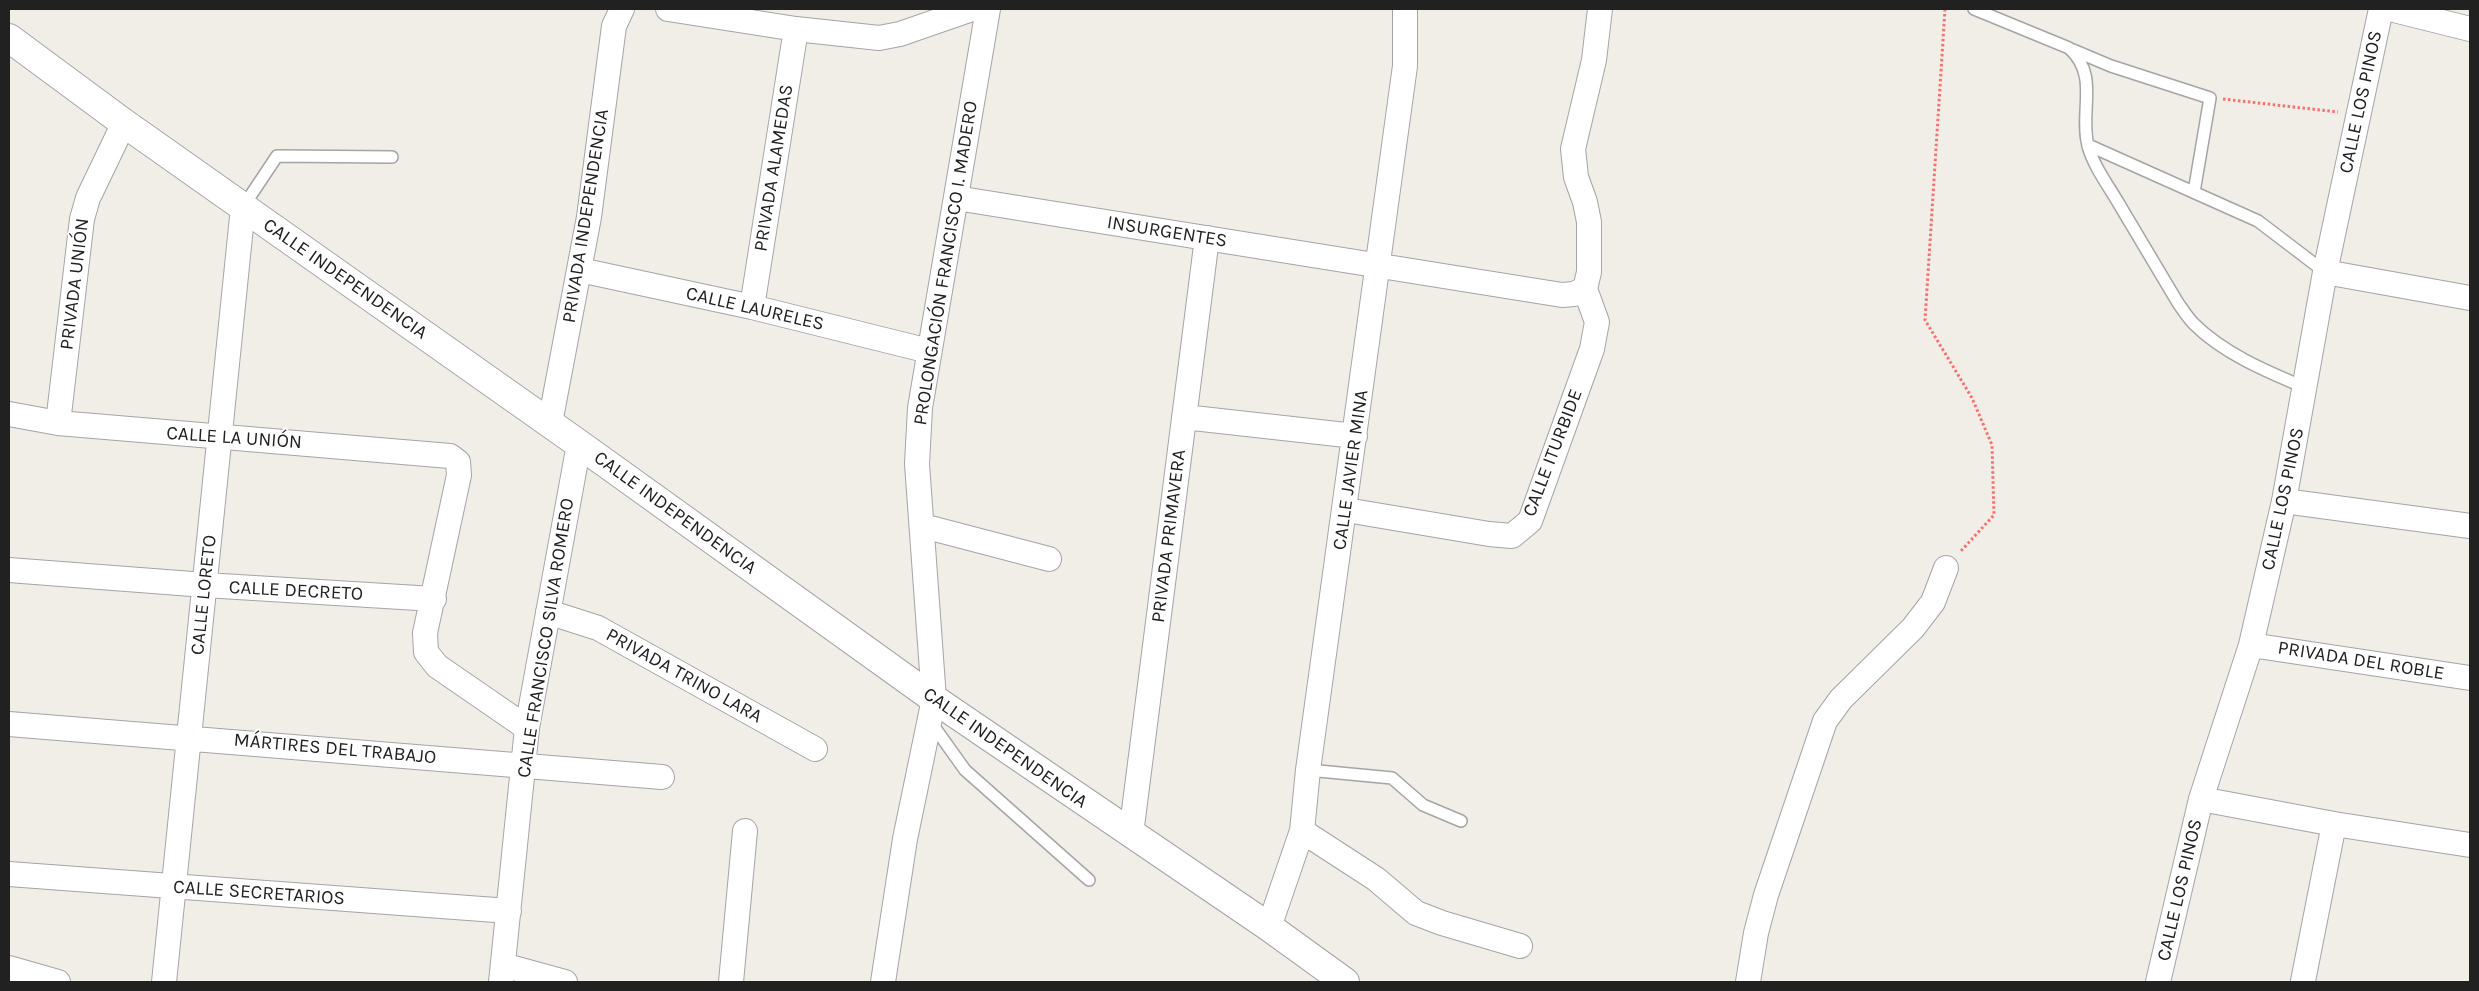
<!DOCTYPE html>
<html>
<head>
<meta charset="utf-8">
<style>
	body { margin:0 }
	#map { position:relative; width:2479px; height:991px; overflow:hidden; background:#f1ede7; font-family:Karla,sans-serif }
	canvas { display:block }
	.frame { position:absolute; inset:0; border:10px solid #212121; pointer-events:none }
</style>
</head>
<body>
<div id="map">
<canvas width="2479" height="991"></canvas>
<div class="frame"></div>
</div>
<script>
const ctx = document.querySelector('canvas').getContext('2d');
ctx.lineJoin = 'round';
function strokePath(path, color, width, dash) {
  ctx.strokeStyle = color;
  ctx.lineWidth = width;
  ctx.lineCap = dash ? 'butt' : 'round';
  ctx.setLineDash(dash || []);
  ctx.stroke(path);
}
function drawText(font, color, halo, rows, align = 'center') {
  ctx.font = font + ' Karla,sans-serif';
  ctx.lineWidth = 4;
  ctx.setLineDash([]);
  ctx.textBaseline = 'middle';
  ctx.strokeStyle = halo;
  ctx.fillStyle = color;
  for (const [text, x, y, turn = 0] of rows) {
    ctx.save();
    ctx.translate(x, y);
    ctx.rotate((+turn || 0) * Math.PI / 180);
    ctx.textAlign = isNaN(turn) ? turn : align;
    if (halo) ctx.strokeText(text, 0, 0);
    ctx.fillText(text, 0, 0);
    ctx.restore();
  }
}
const service = new Path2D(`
	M1974,9l95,39c31,28 10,63 19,98 6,21 20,39 31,58 20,33 39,66 59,99 5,7 10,15 16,21 30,30 74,48 112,64
	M2073,50l38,16 99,32 -16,94
	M2088,145l170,76 67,51
	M243,207l34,-51 115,1
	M930,721l35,49 124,110
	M1308,770l84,8 31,27 38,16`);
const minor = new Path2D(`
	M668,9l128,20 83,9 21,-4 72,-25
	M2390,9l80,20
	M956,198l606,97 12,-1 11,-5
	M580,270l172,37 177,44
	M2325,272l145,26
	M1585,289l4,-17v-50l-4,-20 -9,-25 -3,-28 21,-89 6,-51
	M752,307l44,-278
	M9,414l49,9 392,33 8,6 1,13 -34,158 1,19 11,14 90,62
	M1184,417l171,19
	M58,423l24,-204 6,-21 36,-75
	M550,423l39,-206 25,-191 8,-17
	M2284,501l186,25
	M1346,510l143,24 23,2 18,-15 62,-172 5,-27 -12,-33
	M923,526l126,33
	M9,570l196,15 229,14
	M548,612l50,16 217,121
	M2251,645l219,33
	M9,724l653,53
	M2201,799l133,25 136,21
	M1302,831l74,48 40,34 26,10 78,23
	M1131,834l76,-596
	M9,874l500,37
	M1269,927l33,-96 6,-61 97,-704v-57
	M503,965l62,17
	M9,968l49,14
	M2303,981l31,-157
	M164,982l79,-775
	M501,982l26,-254 52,-284
	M731,982l14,-151
	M883,982l22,-143 29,-140 -17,-235 3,-56 68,-399
	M1748,982l8,-49 10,-38 59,-174 16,-22 72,-71 20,-26 13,-34
	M2158,982l43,-183 50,-154 33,-144 41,-229 56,-263`);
const tertiary = new Path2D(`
	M9,38l115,85 455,321 355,255 335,228 76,55`);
strokePath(service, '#a5a5a5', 14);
strokePath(minor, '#a5a5a5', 26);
strokePath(tertiary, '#a5a5a5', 30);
strokePath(new Path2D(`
	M1945,9l-20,311 47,78 20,47 2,70 -34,37
	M2223,99l115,13`), '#fa6f71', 3, [2.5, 2.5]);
strokePath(service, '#fff', 11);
strokePath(minor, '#fff', 24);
strokePath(tertiary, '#fff', 28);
drawText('19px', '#212121', '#fff', [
	["CALLE LOS PINOS",2361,102,-78],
	["PRIVADA ALAMEDAS",774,168,-81],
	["PRIVADA INDEPENDENCIA",586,216,-81],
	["INSURGENTES",1167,232,9],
	["PROLONGACIÓN FRANCISCO I. MADERO",946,263,-81],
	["CALLE INDEPENDENCIA",345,279,35],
	["PRIVADA UNIÓN",75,284,-83],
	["CALLE LAURELES",755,309,13],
	["CALLE LA UNIÓN",234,438,4],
	["CALLE ITURBIDE",1553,453,-69],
	["CALLE JAVIER MINA",1351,470,-82],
	["CALLE LOS PINOS",2283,499,-78],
	["CALLE INDEPENDENCIA",675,513,36],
	["PRIVADA PRIMAVERA",1169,536,-83],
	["CALLE DECRETO",296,591,3],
	["CALLE LORETO",204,595,-84],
	["CALLE FRANCISCO SILVA ROMERO",546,638,-81],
	["PRIVADA DEL ROBLE",2361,661,9],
	["PRIVADA TRINO LARA",684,676,29],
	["CALLE INDEPENDENCIA",1005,748,35],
	["MÁRTIRES DEL TRABAJO",335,749,5],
	["CALLE LOS PINOS",2180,890,-77],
	["CALLE SECRETARIOS",259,893,4]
]);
</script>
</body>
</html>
